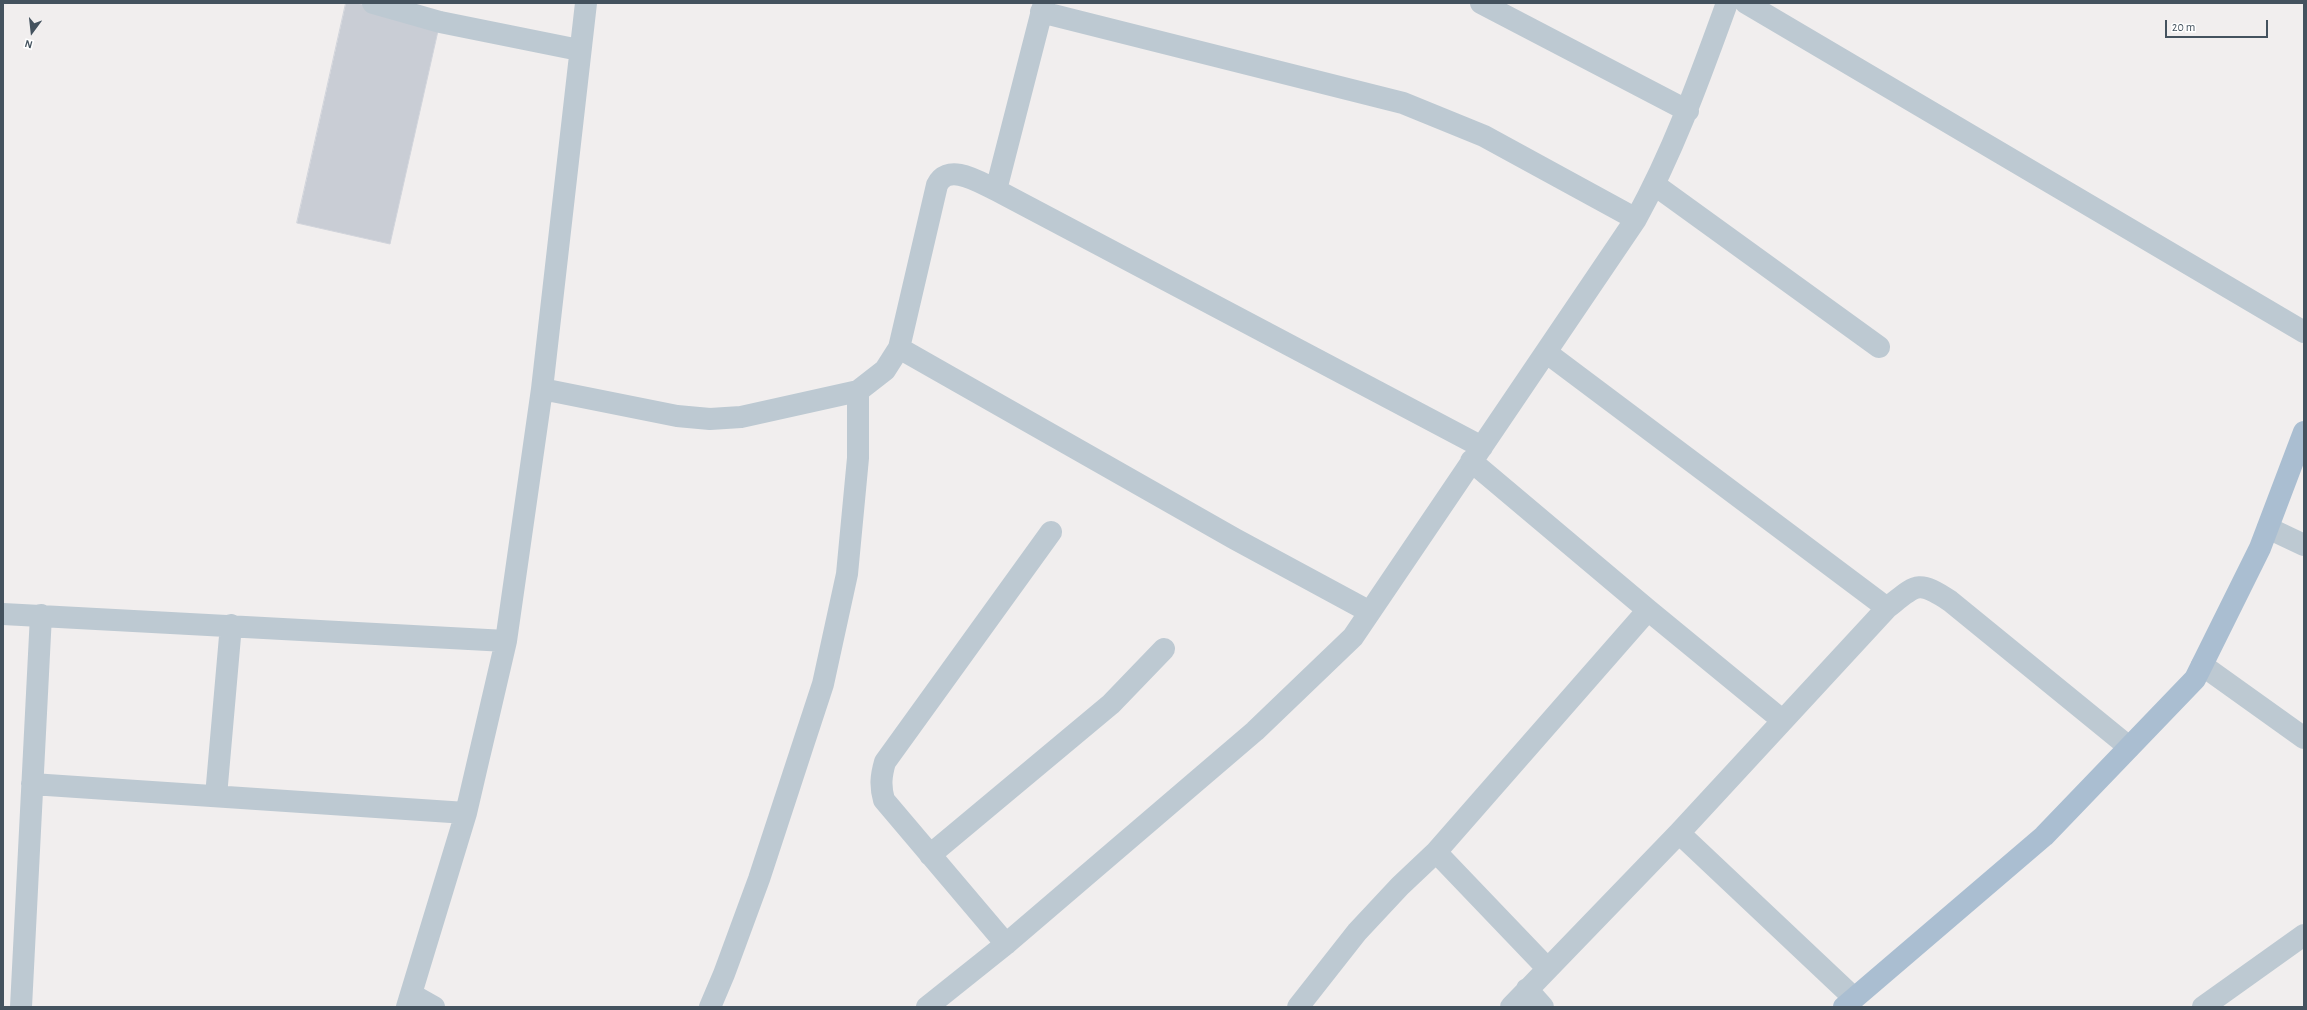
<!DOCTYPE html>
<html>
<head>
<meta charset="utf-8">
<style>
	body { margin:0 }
	#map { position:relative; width:2307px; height:1010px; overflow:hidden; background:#f1eeee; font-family:"Alegreya Sans",sans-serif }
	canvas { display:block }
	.frame { position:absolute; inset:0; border:4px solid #44525e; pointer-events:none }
	.north { position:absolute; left:12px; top:12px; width:40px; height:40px; -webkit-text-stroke:3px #fff; paint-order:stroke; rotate:195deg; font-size:11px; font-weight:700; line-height:16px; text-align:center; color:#44525e }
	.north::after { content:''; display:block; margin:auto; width:14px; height:18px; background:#44525e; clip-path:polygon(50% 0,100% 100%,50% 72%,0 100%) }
	.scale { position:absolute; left:2165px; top:20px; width:103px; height:18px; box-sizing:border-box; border:2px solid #44525e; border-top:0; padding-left:5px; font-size:12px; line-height:14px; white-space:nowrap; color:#44525e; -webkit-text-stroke:3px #fff; paint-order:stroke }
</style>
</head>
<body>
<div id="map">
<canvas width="2307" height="1010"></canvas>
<div class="frame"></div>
<div class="north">N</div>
<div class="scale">20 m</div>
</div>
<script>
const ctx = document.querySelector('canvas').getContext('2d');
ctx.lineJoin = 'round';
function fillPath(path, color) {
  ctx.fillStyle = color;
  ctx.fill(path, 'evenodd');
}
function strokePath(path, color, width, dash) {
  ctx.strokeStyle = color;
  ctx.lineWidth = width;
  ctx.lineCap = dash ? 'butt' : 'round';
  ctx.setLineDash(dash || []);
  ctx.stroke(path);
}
const building = new Path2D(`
	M346,3h10l84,19 -50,222 -93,-21z`);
fillPath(building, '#c9cdd5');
strokePath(building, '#d1d4db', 1);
strokePath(new Path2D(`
	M373,3l67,19 139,28
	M1481,3l207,108
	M1746,3l558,329
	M1041,12l362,91 81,33 152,83
	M1655,185l224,162
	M996,190l48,-187
	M899,348l336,191 135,73
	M1547,353l340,255
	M542,389l135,27 33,3 31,-2 117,-26v67l-11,116 -24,110 -64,195 -35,95 -14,33
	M858,391l27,-21 14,-22 38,-163c11,-23 42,-3 59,5l486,257
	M1471,461l177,149 134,110
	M2268,528l36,17
	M3,614l503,27
	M2202,665l102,73
	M32,784l434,29
	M216,796l15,-171
	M1679,833l175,165
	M1436,852l111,116
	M930,855l181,-151 53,-55
	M1006,944l-122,-144c-4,-14 -3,-24 1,-38l166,-230
	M1527,989l16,18
	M411,994l23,13
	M21,1007l20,-392
	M407,1007l59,-194 40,-172 36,-252 44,-386
	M927,1007l79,-63 249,-213 98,-94 283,-418c38,-69 64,-142 91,-216
	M1298,1007l59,-75 43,-46 36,-34 212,-242
	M1511,1007l168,-174 208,-225c29,-23 30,-29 63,-7l179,146
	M2203,1007l101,-72`), '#bdc9d2', 22);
strokePath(new Path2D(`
	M1844,1007l200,-171 151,-157 65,-131 44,-116`), '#aabed1', 22);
</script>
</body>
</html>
